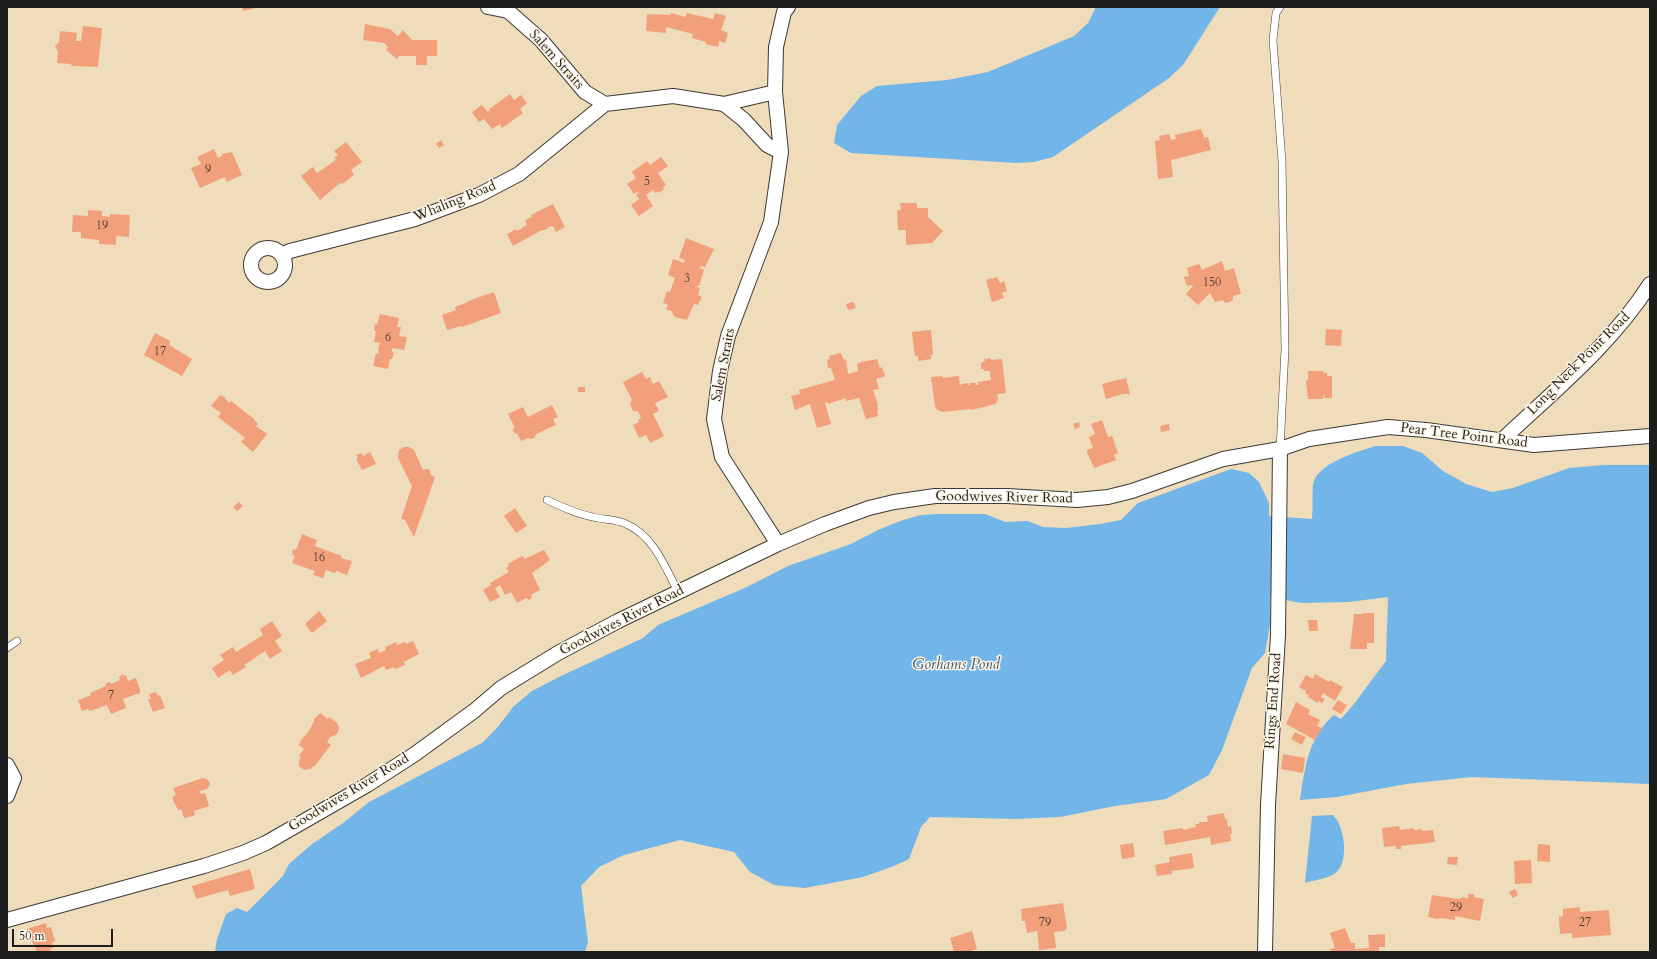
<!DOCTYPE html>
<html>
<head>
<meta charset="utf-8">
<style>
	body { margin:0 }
	#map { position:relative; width:1657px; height:959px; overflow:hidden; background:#efdcba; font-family:Cardo,serif }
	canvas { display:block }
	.frame { position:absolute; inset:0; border:8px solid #1c1c1c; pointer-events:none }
	.scale { position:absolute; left:12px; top:929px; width:101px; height:18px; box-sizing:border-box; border:2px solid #1c1c1c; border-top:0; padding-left:5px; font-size:12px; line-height:14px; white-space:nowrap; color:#1c1c1c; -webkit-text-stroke:3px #fcf5e5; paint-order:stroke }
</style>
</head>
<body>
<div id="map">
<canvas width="1657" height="959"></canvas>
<div class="frame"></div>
<div class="scale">50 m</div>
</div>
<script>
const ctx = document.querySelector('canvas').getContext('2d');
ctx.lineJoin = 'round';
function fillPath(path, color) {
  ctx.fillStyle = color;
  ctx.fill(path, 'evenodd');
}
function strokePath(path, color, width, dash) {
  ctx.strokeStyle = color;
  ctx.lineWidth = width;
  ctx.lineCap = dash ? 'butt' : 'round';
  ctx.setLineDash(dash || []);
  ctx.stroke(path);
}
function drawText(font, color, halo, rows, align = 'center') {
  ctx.font = font + ' Cardo,serif';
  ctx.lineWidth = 3;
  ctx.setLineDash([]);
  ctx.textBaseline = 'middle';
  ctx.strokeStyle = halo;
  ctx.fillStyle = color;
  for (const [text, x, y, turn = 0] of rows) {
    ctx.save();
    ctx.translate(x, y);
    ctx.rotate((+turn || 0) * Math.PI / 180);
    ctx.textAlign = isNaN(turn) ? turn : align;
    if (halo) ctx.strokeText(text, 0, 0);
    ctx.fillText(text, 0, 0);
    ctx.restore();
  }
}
fillPath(new Path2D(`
	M1096,7h124l-37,58 -14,13 -116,79 -19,5 -18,1 -165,-10 -17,-10 3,-18 24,-29 16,-10 70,-6 41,-8 86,-36 14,-13z
	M1375,446h28l19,7 21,18 23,13 26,8 21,-4 56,-20 34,-3h47v319l-178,-7 -66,7 -69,13 -37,3c5,-32 8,-63 34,-85l7,4 13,-15 32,-43 2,-64 -39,5 -48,1 -31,-6v28l-5,28 -13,15 -30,82 -13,25 -43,24 -51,7 -55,11 -44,2 -86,-2 -9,10 -12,32 -15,7 -31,11 -58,11 -31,-3 -24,-13 -16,-20 -54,-12 -56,15 -25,12 -18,19 7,56 -3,10h-370l2,-13 9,-25 11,-6 10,4 36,-36 6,-12 23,-20 31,-21 26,-21 113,-59 15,-15 17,-22 18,-15 27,-14 84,-39 15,-13 89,-38 41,-21 63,-22 27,-14 25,-10 18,-5 17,-1h47l20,8 23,-1 15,6 23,1 34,-4 21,-4 17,-17 93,-34 18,4 10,9 10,21v13l43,3c1,-11 0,-23 1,-34 3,-22 45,-33 62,-39z
	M1333,815c12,11 17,50 1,59 -8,5 -20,6 -29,9l7,-67z`), '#72b5e8');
fillPath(new Path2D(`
	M242,7h18l-17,4z
	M671,13l15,4 1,-4 26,6 2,-6 11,3 -5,14 7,3 -3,10 -6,-2 -1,6 -13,-3 1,-2 -14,-4 1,-4 -27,-7v6l-20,-2 1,-17 23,1z
	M365,24l25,5 8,7 5,-6 9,10h25v16h-10v9h-11v-9h-17l-2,3 -11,-9 2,-3 -4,-4 -21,-3z
	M83,26l19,2 -4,39 -26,-1 -1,-2 -14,-1 1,-11 -3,-6 4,-4 1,-11 17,2 -1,8h5z
	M510,94l4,6 7,-5 6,8 -7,6 3,4 -21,15 -2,-4 -8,5 -8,-10 -5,3 -7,-10 10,-7 6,7 2,-2 -1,-1z
	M1201,129l3,7 -1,2 5,-1 3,13 -40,10 2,17 -15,2 -3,-38 5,-1 -1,-4 10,-2 2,6 5,-1 -1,-4z
	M441,140l3,5 -5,3 -3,-4z
	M346,142l16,20 -11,8 3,5 -12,9 -2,-1 -20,17 -19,-24 12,-9 4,6 19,-13 -2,-2 4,-3 -4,-4z
	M214,149l4,9 4,-2v-2l10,-2 10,23 -15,7 -2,-5 -25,11 -9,-20 10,-4 -4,-7z
	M661,157l7,9 -10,7 8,12 -3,2 1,2 -5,4 -1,-2 -3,2 -2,-3 -7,5 7,11 -14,10 -8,-11 8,-6 -3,-4 3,-2 -2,-1 -3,2 -7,-10 9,-6 -4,-6 15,-11 3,4z
	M900,203h17v5h11v9l15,14 -11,12 -26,2v-15h-8l-1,-20h4z
	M553,204l12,23 -9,5 -3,-6 -5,1 -1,2 -7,2 -27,15 -6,-12 9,-5 1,2 10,-6 -2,-5 7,-3 -1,-2z
	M88,210l14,1v5l8,1v-3l20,1 -1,22 -13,-1v9l-17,-1v-4l-18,-2v-6h-9l1,-17 15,1z
	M686,238l28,11 -9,18 -4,-1 -1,2 4,2 -5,16h-4l5,2 -2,7 4,2 -4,8 -4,-1 -7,16 -12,-3 -3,-4 1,-1 -7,-3 2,-4 -5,-2 4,-12 3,1 5,-14 -7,-3 5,-16 11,4 1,-3 -6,-2z
	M1222,261l3,10 9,-3 7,26 -8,2v4l-6,3 -3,-1 -1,-2 -8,2 -5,-9 -12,12 -12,-11 7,-8 -1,-1 -5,1 -3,-9 5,-1 -2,-8 12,-4 3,6z
	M997,277l3,6 4,-2 3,10 -5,2 2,5 -12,4 -6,-22z
	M494,292l7,21 -39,14 -1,-1 -14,4 -5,-15 14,-5 -1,-3 13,-5v-1z
	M852,302l2,1 2,5 -8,2 -2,-6z
	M380,314l19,4 -2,9h4l-2,9 8,1 -3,13 -12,-2v4l2,1 -2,6h-2l-2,10 -15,-3 3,-13 2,1 1,-5h-1l2,-6 -6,-1 2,-11h-2l1,-7 2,1z
	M1326,329l16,1 -1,16 -16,-1z
	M931,330l2,24 -2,1v4l-13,2v-5h-3l-3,-24z
	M155,333l15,8 -1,4 23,14 -10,17 -38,-21z
	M841,353l3,7 2,-1 2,15 10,-3 -1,-7 4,-2 16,-3 3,9 2,-1 3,9 -9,3 3,10 -6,1 5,15h-1l1,5 -1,1 1,5 -12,3 -7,-21 -13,3v-3l-18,6 -1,-2 -2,1 6,21 -14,4 -7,-24 -15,6 -4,-14 9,-2 -1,-4 36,-10 -4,-12h-3l-1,-8 3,-1 -1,-3z
	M991,358v2l11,-1 4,34 -9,1 1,5 -2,5 -25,6v-1l-28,3 -6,-2 -2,-4 -4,-29 11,-1 1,2 16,-2 1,10 1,-2 7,-1v2h2l-1,-2h7v2h2v-3l13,-2 -1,-9h-6v-2h-3v-6l4,-2 -1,-2z
	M1308,371h15v2h4v3h5v22h-8l-1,-5v6h-15l-2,-19h2z
	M642,372l4,7 4,-2 3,7 6,-3 9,16 -13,6 4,8 -6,3 11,22 -14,7 -4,-8 -7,3 -6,-13 6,-3 -1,-2 3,-2 -3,-7h-5l-3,-7 2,-4 -9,-18z
	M1126,378l4,16h-7l-17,5 -4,-15z
	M578,387h7v5h-7z
	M220,395l4,2 5,6 2,-2 22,17 5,6 -2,2 11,8 -14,18 -12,-10 4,-4 -27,-21 3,-4 -10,-7z
	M552,405l6,12 -5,2 3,6 -20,9 -1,3 -3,2 -4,-1 -7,3 -4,-8 -2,1 -3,-5 3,-1 -7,-14 15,-7 5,10z
	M1102,420l6,17 4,-1 6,17 -4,2 2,5 -22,8 -7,-16v-2l6,-2 -4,-11 6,-3 -4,-10z
	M1079,422l1,5 -5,2 -2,-5z
	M1169,424l1,6 -9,2 -1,-6z
	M404,447h5l5,3 9,20 3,-1 4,1 1,5 4,2 -21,60 -9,-17 -4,-1 11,-33 -14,-28 1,-8z
	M370,452l6,12 -14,6 -6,-11 2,-1 -2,-3 5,-2 2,3z
	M239,502l4,4 -6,5 -4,-4z
	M515,508l12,18 -11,7 -12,-17z
	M302,534l15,6 -2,6 27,10 -1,2 11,3 -5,14 -11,-4 -1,2 -9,-3 -3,8 -10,-3 2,-4 -23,-8 3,-7 -3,-2 1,-5 3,1z
	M544,550l6,10 -18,13 8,17 -9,5 1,3 -3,2 -3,-2 -9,5 -6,-11 -6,3 -5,-10 -5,3 5,9 -10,5 -7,-12 8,-5 -1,-2 19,-11 -3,-4 3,-2 -1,-2 12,-7 3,-1 1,3z
	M319,611l8,10 -15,12 -7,-9z
	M1363,613h11v30h-7v6h-17l4,-35h9z
	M1308,620h9l1,11h-9z
	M272,621l10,15 -7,5 7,10 -12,8 -5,-8 -21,14 2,2 -13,8 -3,-5 -12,8 -6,-10 12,-8 -4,-5 13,-8 3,5 27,-17 -3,-6z
	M413,641l6,13 -15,8 1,3 -10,4 -1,-2 -8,3 -2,-4 -23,12 -6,-14 16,-6 -2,-5 9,-4 1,4 7,-3 -1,-3 11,-5 1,3 8,-3 1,2z
	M123,674l1,2 2,-1 2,6 8,-3 4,11v4l-17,6 3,9 -15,6 -4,-9 -17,6 -2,-2 -6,2 -4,-11 11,-4 2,-1 -1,-2 16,-7 -1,-2 5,-2 1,2 9,-4 -1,-3z
	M1315,674l14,8 1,-2 13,7 -8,14 -12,-8 -2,4 4,2 -3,4 -3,-2 -1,2 -10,-6 1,-1 -4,-3 1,-2 -7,-4 7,-12 7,4z
	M156,692l2,4 2,-1 5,13 -12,4 -5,-13h3l-2,-5z
	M1338,700l9,5 -6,9 -9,-5z
	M1296,702l14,8 -2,4 12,6 -3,6 5,2 -7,12 -29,-16z
	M320,713l8,6 1,-2 8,6 2,4 -1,5 -2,3 -6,2 -3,5 4,3 -17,22 -1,-1 -2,3 -7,1 -5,-4v-5l2,-3 -2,-2 5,-7 -5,-4 2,-5 8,-9 5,-10v-2z
	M1295,732l11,5 -4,8 -11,-6z
	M1283,754l22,4 -2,15 -22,-4z
	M203,778l5,2 2,4 -3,5 -8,2 2,3 4,-1 4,13 -15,5 1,3 -2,2 -9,2 -3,-9 -3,1 -5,-10v-4l3,-1 -3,-7z
	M1224,813l1,6h2l1,8 3,-1 1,8h-2l1,7 -20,4 -1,-8 -45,8 -2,-14 20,-3v2l13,-3 -1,-3h4v-2h9l-1,-6z
	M1399,826l1,4 14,-2v2l8,-1v2l11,-1 2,12 -34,4v3h-5v-3l-12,1 -2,-19z
	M1133,843l2,14 -13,2 -2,-14z
	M1538,844l12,1v17l-13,-1z
	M1192,853l2,15 -22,3v3l-15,2 -2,-11 15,-3 -1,-5z
	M1448,857h10l-1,8 -10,-1z
	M1531,860l1,23 -17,1 -1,-23z
	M250,869l5,20 -25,7 -2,-6 -32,9 -4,-13z
	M1515,889l3,6 -5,3 -4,-6z
	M1468,894h6v3l10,2 -4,22 -25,-5v4l-14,-2 -4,1 -9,-2 4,-22 26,4 6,-2 4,2z
	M1063,903l4,25 -3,3 -10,1 2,16 -17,2 -2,-19 -10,2 -2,-12h-3l-1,-12z
	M1580,907v5l29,-2 2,25 -39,3v-5l-12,1 -1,-17 4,-1v-7z
	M46,923l1,5 4,-1 4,14 -3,1 1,6 -3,1 1,3h-14l-10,-23z
	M1345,928l6,15h4v6l14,-1 -1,-13 17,-1v13h-6v5h-48l-1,-3 5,-1 -5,-15z
	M972,931l5,18 -9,3h-14l-4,-14z`), '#f1a07b');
const lane = new Path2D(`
	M1280,7l-4,6 -3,27 9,122 3,187 -5,100
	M547,500c15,7 30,14 46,17 11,3 23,2 33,7 27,11 40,44 52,68
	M7,648l10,-7`);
const street = new Path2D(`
	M488,7l20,4 33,29 44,52 20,12 68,-8 51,8 51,-12
	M724,104l20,16 23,25 14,7
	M251 265a17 17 0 1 1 34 0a17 17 0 1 1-34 0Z
	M282,255l8,-4 125,-32 64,-24 40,-21 86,-70
	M1502,440c52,-49 109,-95 148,-156
	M778,544l-56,-87 -8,-38 6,-48 8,-35 43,-114 10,-70 -6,-60 1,-45 8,-35 4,-5
	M7,765l7,13 -7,18
	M7,920l197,-54 39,-13 23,-10 101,-58 48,-31 59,-43 27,-23 57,-35 60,-32 160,-77 47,-20 44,-16 25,-6 41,-6h72l70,4 31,-3 24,-6 91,-32 57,-10 29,-10 79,-12 38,3 108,15 116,-9
	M1265,952l3,-147 10,-170 2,-186`);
strokePath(lane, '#3c3934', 8);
strokePath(street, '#3c3934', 16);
strokePath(lane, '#fff', 7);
strokePath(street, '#fff', 14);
drawText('12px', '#513d34', null, [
	["9",208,170],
	["5",647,182],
	["19",102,226],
	["3",687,279],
	["150",1212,283],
	["6",388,338],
	["17",160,352],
	["16",319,558],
	["7",111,696],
	["29",1456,908],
	["79",1045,923],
	["27",1585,923]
]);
drawText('14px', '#1c1c1c', '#fcf5e5', [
	["Salem Straits",556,60,48],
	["Whaling Road",455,202,-22],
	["Long Neck Point Road",1579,364,-45],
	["Salem Straits",724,365,-79],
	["Pear Tree Point Road",1464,436,7],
	["Goodwives River Road",1004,498,1],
	["Goodwives River Road",622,621,-27],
	["Rings End Road",1274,701,-86],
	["Goodwives River Road",349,793,-31]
]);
drawText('italic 15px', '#3e596e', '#fcf5e5', [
	["Gorhams Pond",956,666]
]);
</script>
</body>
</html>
